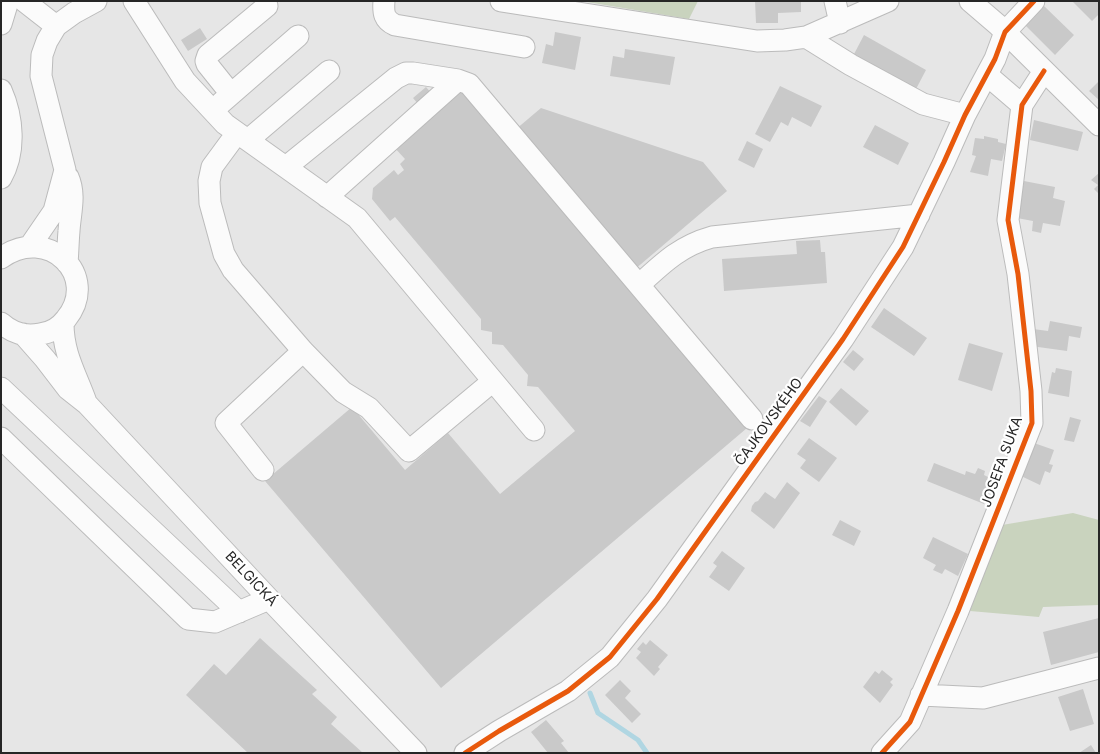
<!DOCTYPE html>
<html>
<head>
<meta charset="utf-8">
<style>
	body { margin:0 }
	#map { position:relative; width:1100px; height:754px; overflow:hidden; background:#e6e6e6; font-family:Inter,sans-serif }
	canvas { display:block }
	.frame { position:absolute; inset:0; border:2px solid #262626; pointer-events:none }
</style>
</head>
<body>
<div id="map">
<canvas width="1100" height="754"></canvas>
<div class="frame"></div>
</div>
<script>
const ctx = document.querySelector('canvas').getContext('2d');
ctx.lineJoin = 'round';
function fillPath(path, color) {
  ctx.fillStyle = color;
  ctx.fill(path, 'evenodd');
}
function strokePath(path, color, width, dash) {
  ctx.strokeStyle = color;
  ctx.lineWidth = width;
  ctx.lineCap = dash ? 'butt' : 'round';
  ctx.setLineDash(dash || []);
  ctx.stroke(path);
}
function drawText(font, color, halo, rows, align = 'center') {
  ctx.font = font + ' Inter,sans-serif';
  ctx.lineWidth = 4.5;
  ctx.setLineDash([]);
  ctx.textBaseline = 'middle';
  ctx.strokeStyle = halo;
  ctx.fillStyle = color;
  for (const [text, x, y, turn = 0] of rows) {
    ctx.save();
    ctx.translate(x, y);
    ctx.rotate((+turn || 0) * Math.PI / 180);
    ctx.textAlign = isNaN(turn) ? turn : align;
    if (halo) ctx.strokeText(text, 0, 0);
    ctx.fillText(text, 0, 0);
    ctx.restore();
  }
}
fillPath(new Path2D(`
	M581,1h117l-9,18z
	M1073,513l26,7v85l-56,2 -4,10 -69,-6 32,-86z`), '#c9d3be');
strokePath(new Path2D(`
	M590,693l8,20 40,27 9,13`), '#b0d6e2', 5);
fillPath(new Path2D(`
	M755,1h46v11l-23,1v10h-22z
	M1072,1h27v13l-7,7z
	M1044,6l30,29 -19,20 -30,-30z
	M200,28l7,11 -19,12 -7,-11z
	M555,32l26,5 -6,33 -33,-7 4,-19 7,2z
	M864,35l62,35 -10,19 -63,-33z
	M625,49l50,8 -5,28 -60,-9 3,-20 11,2z
	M1099,81v19l-10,-9z
	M780,86l42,20 -11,21 -19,-10 -4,9 -7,-4 -11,20 -15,-8z
	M426,87l6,7 -13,11 -6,-7z
	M460,89l55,41 26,-22 162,54 24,29 -93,79 113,158 -306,260 -176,-207 87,-74 53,63 43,-37 52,61 75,-63 -37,-44 -11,-1 1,-11 -25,-30 -11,-1v-12l-11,-2v-11l-86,-102 -5,4 -18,-22 1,-11 21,-18 4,5 6,-5 -4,-6 5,-5 -12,-13z
	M1034,120l49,12 -5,19 -48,-11z
	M875,125l34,18 -11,22 -35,-18z
	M984,136l14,3v3l8,2 -4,17 -11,-2 -3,17 -18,-4 6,-16 -4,-1 3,-17 9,1z
	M747,141l16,8 -9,19 -16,-8z
	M1099,173v21l-5,-5 4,-4 -7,-5z
	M1024,181l31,6 -2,11 12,3 -5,25 -17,-3 -2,10 -9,-2 1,-10 -16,-3z
	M820,240l1,12h4l2,31 -103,8 -2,-32 75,-5 -1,-13z
	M884,308l43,30 -13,18 -43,-29z
	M1050,321l32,6 -2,11 -11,-2 -2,15 -36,-5 2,-17 15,2z
	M969,343l34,10 -11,38 -34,-11z
	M853,350l11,9 -10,12 -11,-9z
	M1056,368l16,3 -3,26 -21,-4 4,-21 3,1z
	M841,388l28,23 -13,15 -27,-24z
	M819,396l8,5 -17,26 -10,-6z
	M1070,417l11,3 -7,22 -10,-2z
	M809,438l28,20 -18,24 -19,-14 6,-8 -9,-6z
	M1034,443l20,7 -5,14 4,1 -3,8 -5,-2 -5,14 -19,-9z
	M934,463l31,12 1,-4 9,3 3,-6 7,3 -1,4 4,2 -1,2 6,3 -9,22 -57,-23z
	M787,482l13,11 -26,36 -23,-18 1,-5 3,-4 3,-1 7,-9 10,7z
	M840,520l21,11 -7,15 -22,-11z
	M933,537l35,17 -10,22 -13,-7 -3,5 -9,-4 3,-5 -13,-7z
	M722,551l23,17 -16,23 -20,-14 8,-11 -4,-3z
	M1099,618v34l-48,13 -8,-33z
	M260,638l57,52 -5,4 25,23 -6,7 32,29h-115l-62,-58 28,-31 12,11z
	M650,640l18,15 -10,12 2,2 -6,7 -18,-18 5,-6 -4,-3 6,-7 3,3z
	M882,670l11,9 -3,3 3,3 -13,18 -17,-16 12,-16 4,3z
	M620,680l11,11 -6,7 16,16 -9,9 -27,-28z
	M1083,689l11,35 -24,7 -12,-34z
	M546,720l18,21 -3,2 8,10h-21l-17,-21z
	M1091,745l5,8h-17z`), '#c9c9c9');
const minor = new Path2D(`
	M24,1l32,25
	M134,1l51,80 40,43 132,94 177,212
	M384,1c-1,12 0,19 11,24l129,22
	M501,1l256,40 28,-1 21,-3 82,-36
	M835,1l5,22
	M970,1l28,24 101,100
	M1,24l7,-23
	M806,37l45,28 72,39 42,11
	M987,75l35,30
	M1,90c12,27 15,62 0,88
	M231,94l-24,-30 -1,-3 2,-6 59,-49
	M221,103l77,-67
	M237,133l-25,34 -3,14 1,22 14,51 9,16 70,81 40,41 26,16 40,43 84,-70
	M248,140l81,-69
	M286,167l110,-89 10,-5h7l45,7
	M327,197l131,-117 11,4 283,335
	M30,246l24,-35 11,-41 -24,-94 1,-21 5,-14 9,-15 18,-13 22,-12
	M1,258c47,-34 100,18 65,61 -6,8 -16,14 -26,15 -14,3 -28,-1 -39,-11
	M67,263c1,-11 1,-21 2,-32 1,-18 7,-36 -1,-54
	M639,285c24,-22 41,-39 73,-48l207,-22
	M63,323c0,31 13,51 23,79
	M23,334l22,25 23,30 19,15 182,195 147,154
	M1,388l238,224
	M1,438l187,181 27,3 54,-23
	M263,470l-37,-47 77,-72
	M921,695l62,3 116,-30
	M465,753l34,-22 69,-40 42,-34 47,-58 186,-260 60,-92 41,-85 21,-47 30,-56 10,-27 29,-31
	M882,753l28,-31 48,-111 74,-188 -1,-32 -13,-117 -10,-54 14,-115 22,-34`);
strokePath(minor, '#bbb', 23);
strokePath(minor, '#fbfbfb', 21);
strokePath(new Path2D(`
	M465,753l34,-22 69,-40 42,-34 47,-58 186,-260 60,-92 41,-85 21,-47 30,-56 10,-27 29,-31
	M882,753l28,-31 48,-111 74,-188 -1,-32 -13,-117 -10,-54 14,-115 22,-34`), '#e8590c', 5);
drawText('14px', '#262626', '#fff', [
	["ČAJKOVSKÉHO",769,422,-54],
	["JOSEFA SUKA",1002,462,-70],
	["BELGICKÁ",251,579,47]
]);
</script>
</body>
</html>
